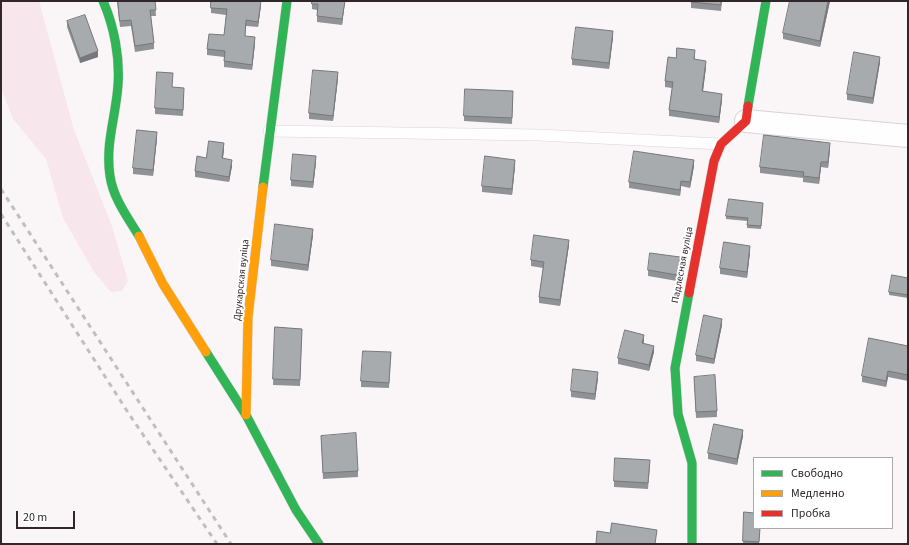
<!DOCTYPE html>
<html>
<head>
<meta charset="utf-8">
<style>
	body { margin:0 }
	#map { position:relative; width:909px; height:545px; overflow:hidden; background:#faf6f8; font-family:"Source Sans 3",sans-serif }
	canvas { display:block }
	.frame { position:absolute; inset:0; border:2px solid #312629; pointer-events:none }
	.legend { position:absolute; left:753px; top:457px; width:140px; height:72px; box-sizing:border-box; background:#fff; border:1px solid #ada8a9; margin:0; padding:5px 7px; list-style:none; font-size:12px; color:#312629 }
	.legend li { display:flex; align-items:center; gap:8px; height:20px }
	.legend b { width:20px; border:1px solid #ada8a9 }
	.scale { position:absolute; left:16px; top:511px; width:59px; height:18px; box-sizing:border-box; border:2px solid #312629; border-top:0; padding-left:5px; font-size:12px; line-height:14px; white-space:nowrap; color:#312629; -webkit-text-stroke:3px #fff; paint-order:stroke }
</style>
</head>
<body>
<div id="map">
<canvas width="909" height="545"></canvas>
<div class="frame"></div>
<ul class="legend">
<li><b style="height:5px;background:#30b455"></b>Свободно</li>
<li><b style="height:5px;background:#ff9f0a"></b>Медленно</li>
<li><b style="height:5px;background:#e5322d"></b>Пробка</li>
</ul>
<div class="scale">20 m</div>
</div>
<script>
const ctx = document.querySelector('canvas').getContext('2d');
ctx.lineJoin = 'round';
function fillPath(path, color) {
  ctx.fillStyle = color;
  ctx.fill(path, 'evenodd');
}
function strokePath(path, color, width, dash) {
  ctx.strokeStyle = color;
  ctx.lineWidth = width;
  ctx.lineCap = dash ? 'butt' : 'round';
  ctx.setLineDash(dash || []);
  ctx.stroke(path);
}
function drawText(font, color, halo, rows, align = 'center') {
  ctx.font = font + ' "Source Sans 3",sans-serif';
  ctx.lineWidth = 4;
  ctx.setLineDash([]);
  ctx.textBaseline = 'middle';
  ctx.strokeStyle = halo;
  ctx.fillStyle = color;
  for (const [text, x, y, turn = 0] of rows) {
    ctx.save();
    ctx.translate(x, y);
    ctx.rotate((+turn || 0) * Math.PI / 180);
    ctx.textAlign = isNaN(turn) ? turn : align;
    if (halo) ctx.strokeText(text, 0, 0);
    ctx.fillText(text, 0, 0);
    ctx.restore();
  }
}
fillPath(new Path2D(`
	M1,1h38l35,129 38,96 16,55 -6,10 -11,1 -17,-20 -31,-54 -17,-59 -33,-40 -12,-31z`), '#f7e6eb');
const lane = new Path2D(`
	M269,131l270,4 182,9`);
const street = new Path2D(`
	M746,121l162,15`);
const fast = new Path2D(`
	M103,1c11,25 17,56 15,84 -2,31 -13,59 -8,91 3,22 18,42 29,60
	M748,106l18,-105
	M263,187l24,-186
	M689,293l-14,75 3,46 14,49v81
	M206,352l40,63 50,95 23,34`);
const slow = new Path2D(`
	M139,236l24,48 43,68
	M246,415l2,-98 15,-130`);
const jam = new Path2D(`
	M689,293l25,-132 7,-17 25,-23 2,-15`);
strokePath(lane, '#dad3d5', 12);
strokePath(street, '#dad3d5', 24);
strokePath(fast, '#dad3d5', 10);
strokePath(slow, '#dad3d5', 10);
strokePath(jam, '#dad3d5', 10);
strokePath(lane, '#fefefe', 11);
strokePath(street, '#fefefe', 22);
strokePath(fast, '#30b455', 9);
strokePath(slow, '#ff9f0a', 9);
strokePath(jam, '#e5322d', 9);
strokePath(new Path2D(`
	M1,189l230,355
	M1,214l128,200 88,130`), '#c0bebf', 3, [5, 5]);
fillPath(new Path2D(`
	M117,1h38l1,15h-5l3,27v6l-19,3 -4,-26 -11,1z
	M345,1l-3,24 -25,-3v-12l-5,-1v-5z
	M691,1h31l-1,10 -30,-3z
	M830,1l-10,46 -37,-8v-6z
	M261,5l-3,22 -12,-1 -1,10 10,7 -3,27 -28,-3v-10l-17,-2v-6l17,-14 2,-20 -15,-2v-5z
	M67,21l31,36 -18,6 -13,-36z
	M613,37l-4,32 -37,-4v-6z
	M695,56v4l11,7 -3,25 19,8 -3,23 -50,-7v-6l3,-22 -7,-1v-6l11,-23z
	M880,62l-7,42 -26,-4v-6z
	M338,78l-5,43 -24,-2v-6z
	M172,87l12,7 -1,22 -28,-2v-6z
	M513,97l-1,27 -48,-3v-5z
	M157,138l-4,38 -20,-2v-6z
	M224,149l-1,10 9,7 -3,16 -34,-5v-6l11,-13z
	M830,149l-2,19 -7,-1 -2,17 -16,-2v-4l-43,-5v-6z
	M316,162l-3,26 -22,-2v-6z
	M515,166l-3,29 -30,-3v-6z
	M694,166l-4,22 -9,-2 -1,10 -51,-8v-6z
	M763,206l-2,23 -14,-1v-7l-21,-2v-3z
	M313,235l-5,36 -37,-5v-6z
	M569,245l-9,61 -21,-3v-6l4,-29 -12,-2v-6z
	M750,252l-3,26 -27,-4v-6z
	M680,263l-3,18 -29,-5v-6z
	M908,278v20l-19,-3v-3z
	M722,325l-8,39 -18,-3v-6z
	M275,327l27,2 -2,57 -27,-1z
	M644,341l-1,3 11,8 -5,19 -31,-7v-6z
	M908,346v35l-20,-4 -2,10 -24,-5v-6z
	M391,352l-2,36 -28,-1v-6z
	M694,377l23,34v6l-21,1z
	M598,378l-3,22 -24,-3v-6z
	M321,436l37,35v6l-35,2z
	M743,436l-6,29 -29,-6v-6z
	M650,466l-2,23 -34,-2v-6z
	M744,512l16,16 -1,16h-16z`), '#909396');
fillPath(new Path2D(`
	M261,1v4l-3,22v-5z
	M345,1l-3,24v-6z
	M828,1h2l-10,46v-6z
	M613,31v6l-4,32v-6z
	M255,37v6l-3,27v-5z
	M98,51v6l-18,6v-5z
	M880,57v5l-7,42v-6z
	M706,61v6l-4,30v-6z
	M338,72v6l-5,43v-5z
	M722,94v6l-3,23v-6z
	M157,132v6l-4,38v-6z
	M224,143v6l-2,15v-6z
	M830,143v6l-2,19v-6z
	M316,156v6l-3,26v-6z
	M232,160v6l-3,16v-5z
	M515,160v6l-3,29v-6z
	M694,160v6l-4,22v-6z
	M821,162v5l-2,17v-6z
	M681,181v5l-1,10v-6z
	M313,229v6l-5,36v-6z
	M569,240v5l-9,61v-6z
	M750,246v6l-3,26v-6z
	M680,257v6l-3,18v-6z
	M722,319v6l-8,39v-5z
	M644,335v6l-2,8v-6z
	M654,346v6l-5,19v-6z
	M888,371v6l-2,10v-6z
	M598,372v6l-3,22v-6z
	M743,430v6l-6,29v-6z`), '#76787a');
const building = new Path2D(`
	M118,1h37l1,9h-6l4,33 -19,3 -4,-26 -11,1z
	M211,1h50l-3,21 -12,-2 -1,16 10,1 -3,28 -28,-4 1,-10 -18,-2 2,-15 15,1 3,-26 -16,-1z
	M312,1h33l-3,18 -25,-3 1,-12h-6z
	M691,1h30v4l-30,-3z
	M790,1h38l-8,40 -37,-8z
	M85,15l13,36 -18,7 -13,-37z
	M576,27l37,4 -4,32 -37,-4z
	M677,48l18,2 -1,9 12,2 -4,30 20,3 -3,23 -50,-7 4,-28 -8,-1 3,-24 8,1z
	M854,52l26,5 -7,41 -26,-4z
	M313,70l25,2 -5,44 -24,-3z
	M157,72l16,1 -1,14 12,1 -1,22 -28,-2z
	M465,89l48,2 -1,27 -48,-2z
	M137,130l20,2 -4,38 -20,-2z
	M764,135l66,8 -2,19h-7l-2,16 -16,-2 1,-4 -44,-5z
	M209,141l15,2 -2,15 10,2 -3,17 -34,-6 2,-15 9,2z
	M634,151l60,9 -4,22 -9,-1 -1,9 -51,-8z
	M293,154l23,2 -3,26 -22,-2z
	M485,156l30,4 -3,29 -30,-3z
	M729,199l34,4 -2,23 -14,-1 1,-7 -22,-2z
	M275,224l38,5 -5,36 -37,-5z
	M534,235l35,5 -9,60 -21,-3 5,-35 -13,-2z
	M724,242l26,4 -3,26 -27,-4z
	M650,253l30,4 -3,18 -29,-5z
	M892,275l16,3v17l-19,-3z
	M704,315l18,4 -8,40 -18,-4z
	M275,327l27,2 -2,51 -27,-1z
	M625,330l19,5 -2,8 12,3 -5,19 -31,-7z
	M869,338l39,8v29l-20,-4 -2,10 -24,-5z
	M363,351l28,1 -2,31 -28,-2z
	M573,369l25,3 -3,22 -24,-3z
	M715,375l2,36 -21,1 -2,-35z
	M714,424l29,6 -6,29 -29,-6z
	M356,433l2,38 -35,2 -2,-37z
	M615,458l35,2 -2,23 -34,-2z
	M744,512l10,1v15h6l-1,14 -16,-1z
	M612,523l45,7 -2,14h-59l1,-13 13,2z`);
fillPath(building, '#a8abae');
strokePath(building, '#76787a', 1);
drawText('10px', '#312629', '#fff', [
	["Падлесная вуліца",683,265,-79],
	["Друкарская вуліца",242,280,-84]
]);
</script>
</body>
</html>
